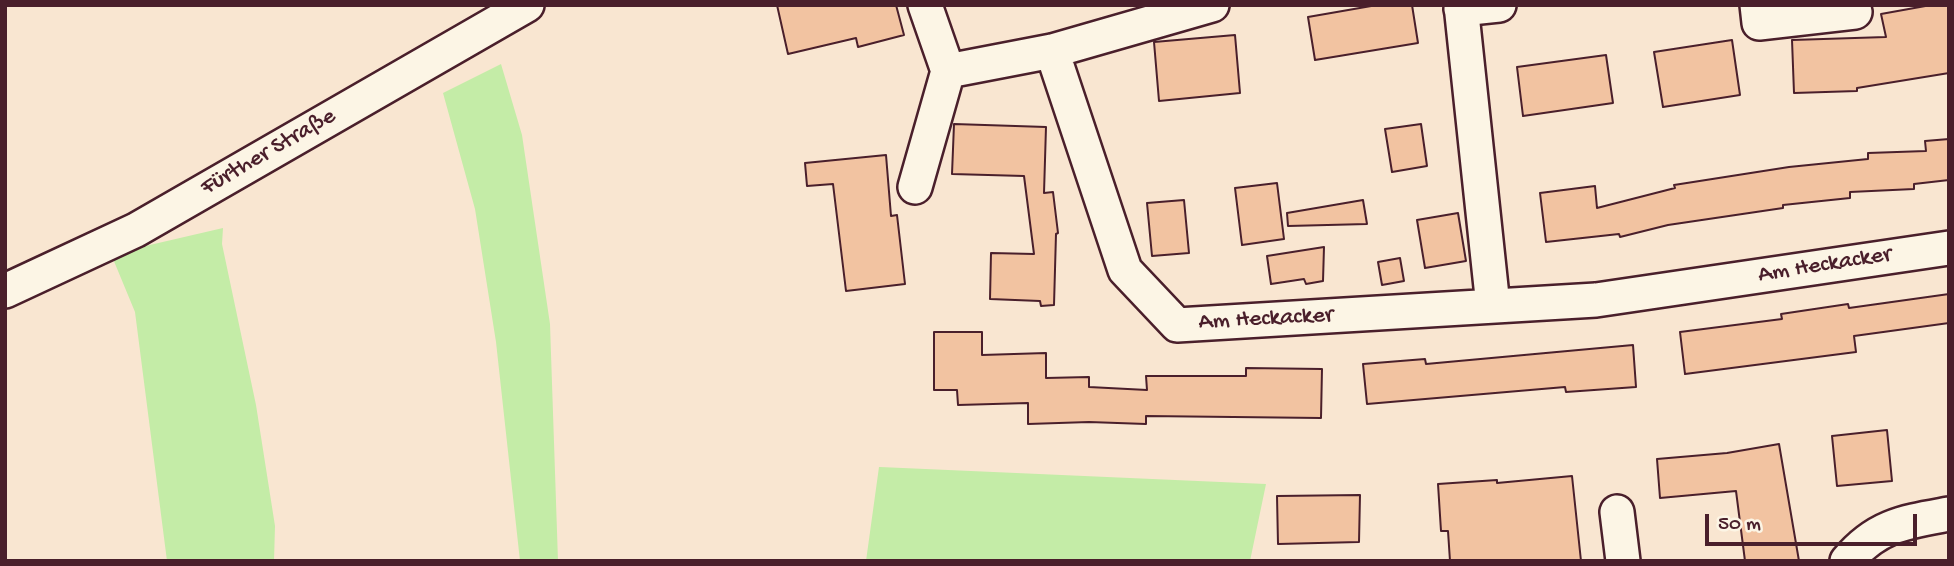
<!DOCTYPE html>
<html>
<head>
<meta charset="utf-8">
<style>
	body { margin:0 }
	#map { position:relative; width:1954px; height:566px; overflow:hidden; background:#f9e6d1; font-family:"Gochi Hand",sans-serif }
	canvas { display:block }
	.frame { position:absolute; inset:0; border:7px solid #4a1f2b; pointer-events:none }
	.scale { position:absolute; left:1705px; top:514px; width:212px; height:32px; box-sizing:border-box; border:4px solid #4a1f2b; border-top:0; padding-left:9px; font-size:21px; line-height:24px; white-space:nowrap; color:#4a1f2b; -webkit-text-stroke:5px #fcf5e5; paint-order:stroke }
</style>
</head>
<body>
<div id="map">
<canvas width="1954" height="566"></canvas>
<div class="frame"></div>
<div class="scale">50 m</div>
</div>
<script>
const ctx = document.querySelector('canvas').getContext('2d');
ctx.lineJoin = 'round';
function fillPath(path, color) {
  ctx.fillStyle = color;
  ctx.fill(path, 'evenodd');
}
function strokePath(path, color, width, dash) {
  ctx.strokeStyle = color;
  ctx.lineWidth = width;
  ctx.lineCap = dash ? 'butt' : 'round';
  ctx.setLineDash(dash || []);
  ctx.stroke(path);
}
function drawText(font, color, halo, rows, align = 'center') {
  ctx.font = font + ' "Gochi Hand",sans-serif';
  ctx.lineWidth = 7;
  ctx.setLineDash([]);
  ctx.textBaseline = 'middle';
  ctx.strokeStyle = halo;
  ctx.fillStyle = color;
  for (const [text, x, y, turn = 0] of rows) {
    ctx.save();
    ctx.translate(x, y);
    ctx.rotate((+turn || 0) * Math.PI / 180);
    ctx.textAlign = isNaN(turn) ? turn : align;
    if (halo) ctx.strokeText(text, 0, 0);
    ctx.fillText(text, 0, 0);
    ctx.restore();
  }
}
fillPath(new Path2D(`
	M501,64l21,71 28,189 8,237h-38l-24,-219 -21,-133 -32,-116z
	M223,228l-1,16 34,161 19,121 -1,35h-107l-32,-249 -24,-58z
	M879,467h1l386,17 -16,77h-384z`), '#c4eca7');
const building = new Path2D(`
	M777,5h119l8,30 -46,12 -2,-9 -68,16z
	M1377,5h35l6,38 -103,17 -7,-43z
	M1931,5h18v68l-92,15v3l-63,2 -2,-53 94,-3 -5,-23z
	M1235,35l5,58 -81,8 -5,-59z
	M1732,40l8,55 -77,12 -9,-55z
	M1606,55l7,48 -90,13 -6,-49z
	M954,124l92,3 -2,66 9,-1 5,41 -2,1 -2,71 -13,1 -1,-5 -50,-2 1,-46 43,1 -10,-78 -72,-2z
	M1421,124l6,42 -35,6 -7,-43z
	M1949,139v41l-35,4v5l-64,3v6l-67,7v3l-115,17 -48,12 -1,-3 -73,8 -6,-49 55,-7 2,22 78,-20 -1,-3 115,-18 79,-8v-6l58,-2 -1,-10z
	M886,155l5,61 6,-1 8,69 -59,7 -13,-107 -26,2 -2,-23z
	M1277,183l7,56 -42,6 -7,-57z
	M1184,200l5,53 -37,3 -5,-53z
	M1363,200l4,24 -79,2 -1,-13z
	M1458,213l8,48 -41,7 -8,-48z
	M1324,247l-1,34 -17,3 -2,-5 -33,5 -4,-28z
	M1400,258l4,23 -22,4 -4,-23z
	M1949,294v29l-95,13 2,16 -171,22 -5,-42 102,-13 -1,-5 67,-10 1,4z
	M934,332h48v23l64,-2v25l43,-1v10l58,3 -1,-14h100v-8l76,1 -1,49 -175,-2v8l-57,-2 -61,2v-21l-70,2 -1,-15h-23z
	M1633,345l3,42 -70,5 -1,-5 -198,17 -4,-40 62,-5 1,5z
	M1887,430l5,51 -55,5 -5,-50z
	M1779,444l20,117h-54l-9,-70 -76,7 -3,-39 70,-6z
	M1572,476l9,85h-131l-2,-30h-7l-3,-47 59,-4v3z
	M1360,495l-1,47 -81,2 -1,-48z`);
fillPath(building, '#f2c3a1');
strokePath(building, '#4a1f2b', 2);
const minor = new Path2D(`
	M925,5l23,66 104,-20 160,-46
	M1461,5l32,301
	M1757,5l2,18 96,-11
	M1461,9l38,-4
	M1052,51l73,219 52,55 419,-25 353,-52
	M915,187l33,-116
	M5,291l131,-61 391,-225
	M1617,512l6,49
	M1847,561c30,-36 58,-39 102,-47`);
strokePath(minor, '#4a1f2b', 38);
strokePath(minor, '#fcf5e5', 33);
drawText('24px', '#4a1f2b', '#fcf5e5', [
	["Fürther Straße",269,153,-30],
	["Am Heckacker",1825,266,-9],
	["Am Heckacker",1266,320,-3]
]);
</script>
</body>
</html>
